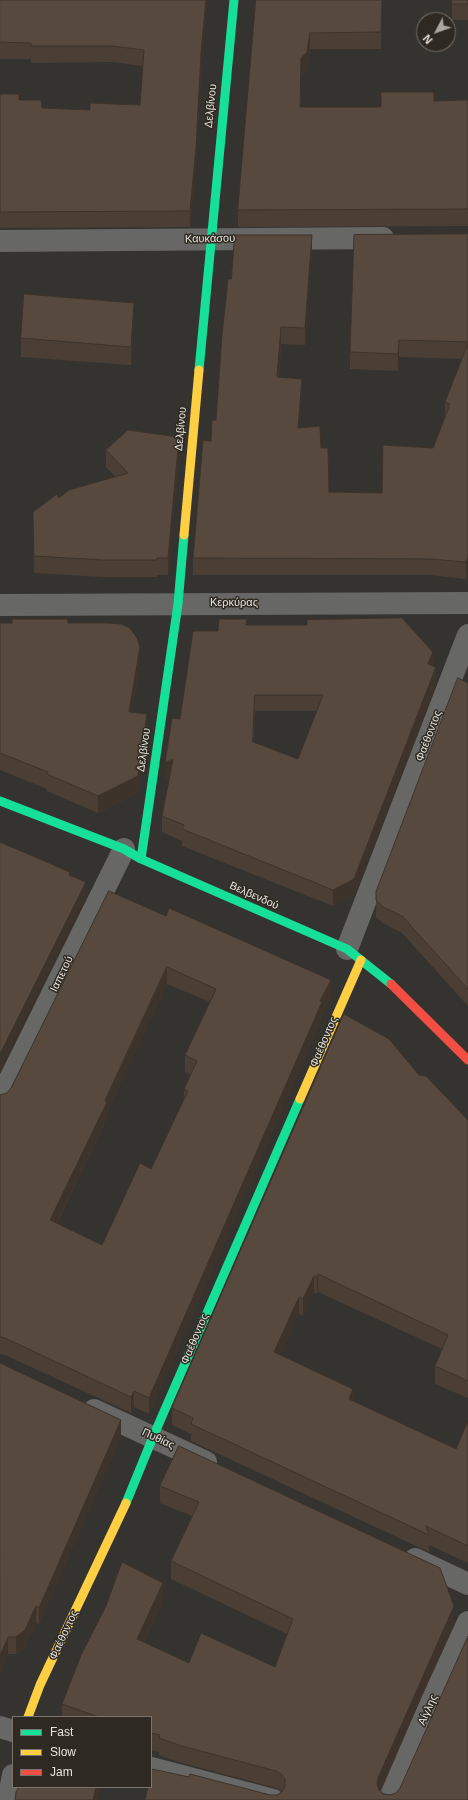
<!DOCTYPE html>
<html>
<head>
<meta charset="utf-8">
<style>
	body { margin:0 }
	#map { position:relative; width:468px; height:1800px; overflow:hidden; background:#35332f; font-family:Helvetica,sans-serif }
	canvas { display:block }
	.legend { position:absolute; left:12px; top:1716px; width:140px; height:72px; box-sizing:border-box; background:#2e2a22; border:1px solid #78746e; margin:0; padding:5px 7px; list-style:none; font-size:12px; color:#e7e4df }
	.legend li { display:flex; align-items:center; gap:8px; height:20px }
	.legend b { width:20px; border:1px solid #78746e }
	.north { position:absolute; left:416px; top:12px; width:40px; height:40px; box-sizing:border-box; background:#2e2a22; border:1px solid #78746e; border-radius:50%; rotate:229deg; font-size:11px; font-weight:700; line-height:16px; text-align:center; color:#e7e4df }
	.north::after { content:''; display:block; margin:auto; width:14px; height:18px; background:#a9a6a1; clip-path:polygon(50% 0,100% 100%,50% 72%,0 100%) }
</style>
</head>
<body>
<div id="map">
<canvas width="468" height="1800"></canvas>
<ul class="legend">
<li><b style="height:5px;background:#16e098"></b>Fast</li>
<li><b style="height:5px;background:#ffcf43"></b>Slow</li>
<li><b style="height:5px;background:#f24e42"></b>Jam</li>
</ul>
<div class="north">N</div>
</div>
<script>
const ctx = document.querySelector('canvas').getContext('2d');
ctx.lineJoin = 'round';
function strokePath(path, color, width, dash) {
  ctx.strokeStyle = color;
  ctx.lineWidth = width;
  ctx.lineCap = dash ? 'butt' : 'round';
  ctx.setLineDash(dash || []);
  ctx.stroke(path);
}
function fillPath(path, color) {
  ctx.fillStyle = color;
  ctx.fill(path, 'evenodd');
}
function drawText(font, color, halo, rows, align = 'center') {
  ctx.font = font + ' Helvetica,sans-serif';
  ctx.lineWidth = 3;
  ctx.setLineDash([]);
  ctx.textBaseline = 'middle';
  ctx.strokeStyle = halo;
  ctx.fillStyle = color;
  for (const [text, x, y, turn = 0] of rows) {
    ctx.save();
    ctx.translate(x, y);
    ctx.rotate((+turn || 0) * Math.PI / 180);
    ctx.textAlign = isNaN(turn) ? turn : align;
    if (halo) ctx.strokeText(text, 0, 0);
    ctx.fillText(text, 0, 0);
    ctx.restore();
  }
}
strokePath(new Path2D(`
	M0,241l383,-3
	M0,605l468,-2
	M347,949l121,-314
	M0,1099l124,-250
	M94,1410l112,52
	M415,1559l53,25
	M0,1727l13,4
	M151,1768l122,32
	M8,1800l5,-25
	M389,1800l41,-95 38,-83`), '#676765', 22);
strokePath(new Path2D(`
	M199,370l35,-370
	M0,801l124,48 17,10 206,90 44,35
	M141,859l37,-255 6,-69
	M126,1503l27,-66 147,-338`), '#16e098', 9);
strokePath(new Path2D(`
	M184,535l15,-165
	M300,1099l61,-139
	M28,1717l12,-32 86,-182`), '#ffcf43', 9);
strokePath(new Path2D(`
	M391,984l77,76`), '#f24e42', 9);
fillPath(new Path2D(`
	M0,0h208l-7,70 -5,94 -6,63 -190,1v-134l42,14 48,2 50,-5 3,-39 -31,-4 -81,1v-4h-31z
	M256,0h126l-1,49h-71l-3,20 -6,6v32h80l53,-6 34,-1v126l-230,1v-17z
	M452,0h16v20h-16z
	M468,234v340l-2,5 -37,-4h-236v-17l18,-117 5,-21 15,-141 81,-27 -7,93 -24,-1 -2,33 23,18 -3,33 22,20 8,44 53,1 51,-45 12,-30v-16l17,-43 -63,-2 -1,14 -48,-2v-17z
	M134,321l-3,44 -110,-8v-19z
	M106,450l73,4 -11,121h-11v2h-54l-69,-4 -1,-61 26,-14 56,-22 -9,-9z
	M307,620l126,46 3,18 -82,211 -21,11 -151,-60v-5l-20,-9v-16l8,-39 -5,2 15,-60 38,-88 29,-6h60zM255,711h62l-19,48 -44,-17z
	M0,623h68l72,41 -8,48 15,19 -9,62 -40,20 -51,-22v-2l-47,-19z
	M468,683v323l-66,-73 -19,-10 -7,-6v-25z
	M109,891l222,106 -9,17v4l-173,396 -15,-7 -3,6 -126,-58 -5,-1v-259l7,-2 4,-5zM167,984l43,18 -25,53v17l5,3 -6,14v10l-33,70 -49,76 -45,-22 50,-105v-6z
	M419,1075l49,45v278l-33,-14v-18l7,-17 -124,-57 -1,2 -3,-1 -11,23 -4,-2 -19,41 73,46 103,48 12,-28v142l-39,-18v7l-238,-111v-7l-19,-9v-17z
	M0,1363l121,73 -82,188 -3,-1 -11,24 -9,7h-8l-8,18z
	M179,1446l275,177 -74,168 4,3 6,1 78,5 -198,-5h7l5,-4 -6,-3 -94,-25 -23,-8v-3l-8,-2v-33h-89v-13l101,-104 -19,42 45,21 86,4 12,-33 -116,-55v-18l21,-45 -32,-13v-17z`), '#4b3f35');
fillPath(new Path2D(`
	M206,0h2l-7,70 -5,94 -6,63v-16l11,-158z
	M310,33v16l-3,20 -6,6 -1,48 1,-65z
	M312,235v17l-7,93v-17z
	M134,303v18l-3,44v-18z
	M281,327v17l-4,50v-17z
	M399,340v17l-1,14v-17z
	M302,379v16l-4,49v-16z
	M179,437v17l-11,121v-17z
	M468,557v17l-2,5v-17z
	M140,647v17l-11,65v-17z
	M433,652v16l-5,-4z
	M436,667v17l-82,211 -21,11v-16z
	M255,695v16l-2,47v-16z
	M147,714v17l-9,62 -40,20v-17z
	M173,759v16l-8,4v-16z
	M86,882v16l-86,173v-17z
	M167,967v17l-60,128v6l-57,118v-16z
	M331,980v17l-9,17v4l-173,396v-16l171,-397z
	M318,1274v18l-1,2v-17z
	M314,1276v17l-11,23v-17z
	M299,1297v17l-25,55v-17z
	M353,1389v17l-4,-7z
	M134,1391v16l-3,6v-16z
	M121,1420v16l-82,188v-16z
	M163,1583v17l-26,56v-17z
	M36,1606v17l-11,24 -9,7v-17z
	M454,1606v17l-76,172 -1,-11 1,-6z
	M8,1637v17l-8,18v-16z
	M96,1787h4l-3,13h-4z`), '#3d332b');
const building = new Path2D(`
	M0,0h206l-5,53 -5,95 -6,63 -190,1v-118h19v6h22l1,8 48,2v-7l50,2 4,-55 -32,-4h-81v-3l-31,-1z
	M256,0h126l-1,32 -71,1 -3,19 -6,6 -1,49h81v-15h53v9l34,-1v109l-230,1z
	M452,0h16v4h-16z
	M468,234v108l-69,-2 -1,14 -48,-2 4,-117z
	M235,235h77l-7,93 -24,-1 -4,50 25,2 -4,49 22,-2 1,22h7l1,44 53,1 1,-48 50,3 17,-44 -5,-2 23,-59v214l-2,5 -37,-3 -236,-1 10,-118 8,1 1,-21h4l6,-85 6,-56h3z
	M24,294l110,9 -3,44 -110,-9z
	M128,430l51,7 -11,121h-11v2h-54l-69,-4 -1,-44 24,-18 2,4 10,-8 59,-17 -22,-23z
	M402,618l31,34 -5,12 8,3 -82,212 -21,11 -151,-61 2,-4 -22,-9 11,-57 -8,4 7,-45 8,1 13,-88h25l1,-12h28l-1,6h61v-5zM255,695h68l-25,64 -45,-17z
	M12,619h56v4h40l13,1 9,4 7,10 3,9 -11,65 18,2 -9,62 -40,20 -51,-22 1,-2 -48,-19v-130h12z
	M458,678l10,5v306l-66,-73 -19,-9 -7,-7v-8z
	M0,842l70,30 -1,3 17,7 -86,172z
	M109,891l57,25 3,-8 162,72 -11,21 2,1 -173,396 -15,-7 -3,6 -126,-59 -5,-1v-242l7,-2 4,-5zM167,967l49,22 -31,66 12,6 -13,28 4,2 -37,78 -11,-6 -38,82 -52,-25 57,-118 -2,-1z
	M344,1014l45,25 30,36 7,1 42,44v261l-33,-15 13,-31 -130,-61 -1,3 -3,-1 -11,23 -4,-2 -25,55 79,37 -4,10 107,50 12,-28v125l-42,-20 3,9 -238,-111 2,-6 -21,-10z
	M0,1363l121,57 -82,188 -3,-2 -11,24 -9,7h-8l-8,19z
	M179,1446l261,122 14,38 -76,172 -1,6 2,6 5,4 6,1 6,-2 4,-5 68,-152v164h-323l3,-13h3v-13l1,-5 37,8 1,-3 80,21h7l5,-3 3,-6v-7l-4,-5 -5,-3 -94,-25 -23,-8 1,-3 -9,-2v-16h-52l-37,-13 19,-49 25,-49 16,-44 41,21 -26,56 52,24 12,-30 74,34 18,-48 -122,-58 28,-59 -39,-16z
	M19,1787h77l-3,13h-78l1,-8z`);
fillPath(building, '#57493e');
strokePath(building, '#3d332b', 1);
drawText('11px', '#e7e4df', '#2e2a22', [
	["Δελβίνου",211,106,-84],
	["Καυκάσου",210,239,-1],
	["Δελβίνου",181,429,-85],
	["Κερκύρας",234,603],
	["Φαέθοντος",429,736,-69],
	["Δελβίνου",144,750,-82],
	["Βελβενδού",254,896,24],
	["Ιαπετού",62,974,-64],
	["Φαέθοντος",324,1042,-67],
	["Φαέθοντος",195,1339,-67],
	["Πυθίας",158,1439,25],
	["Φαέθοντος",64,1635,-65],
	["Αίγλης",428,1710,-66]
]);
</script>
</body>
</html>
